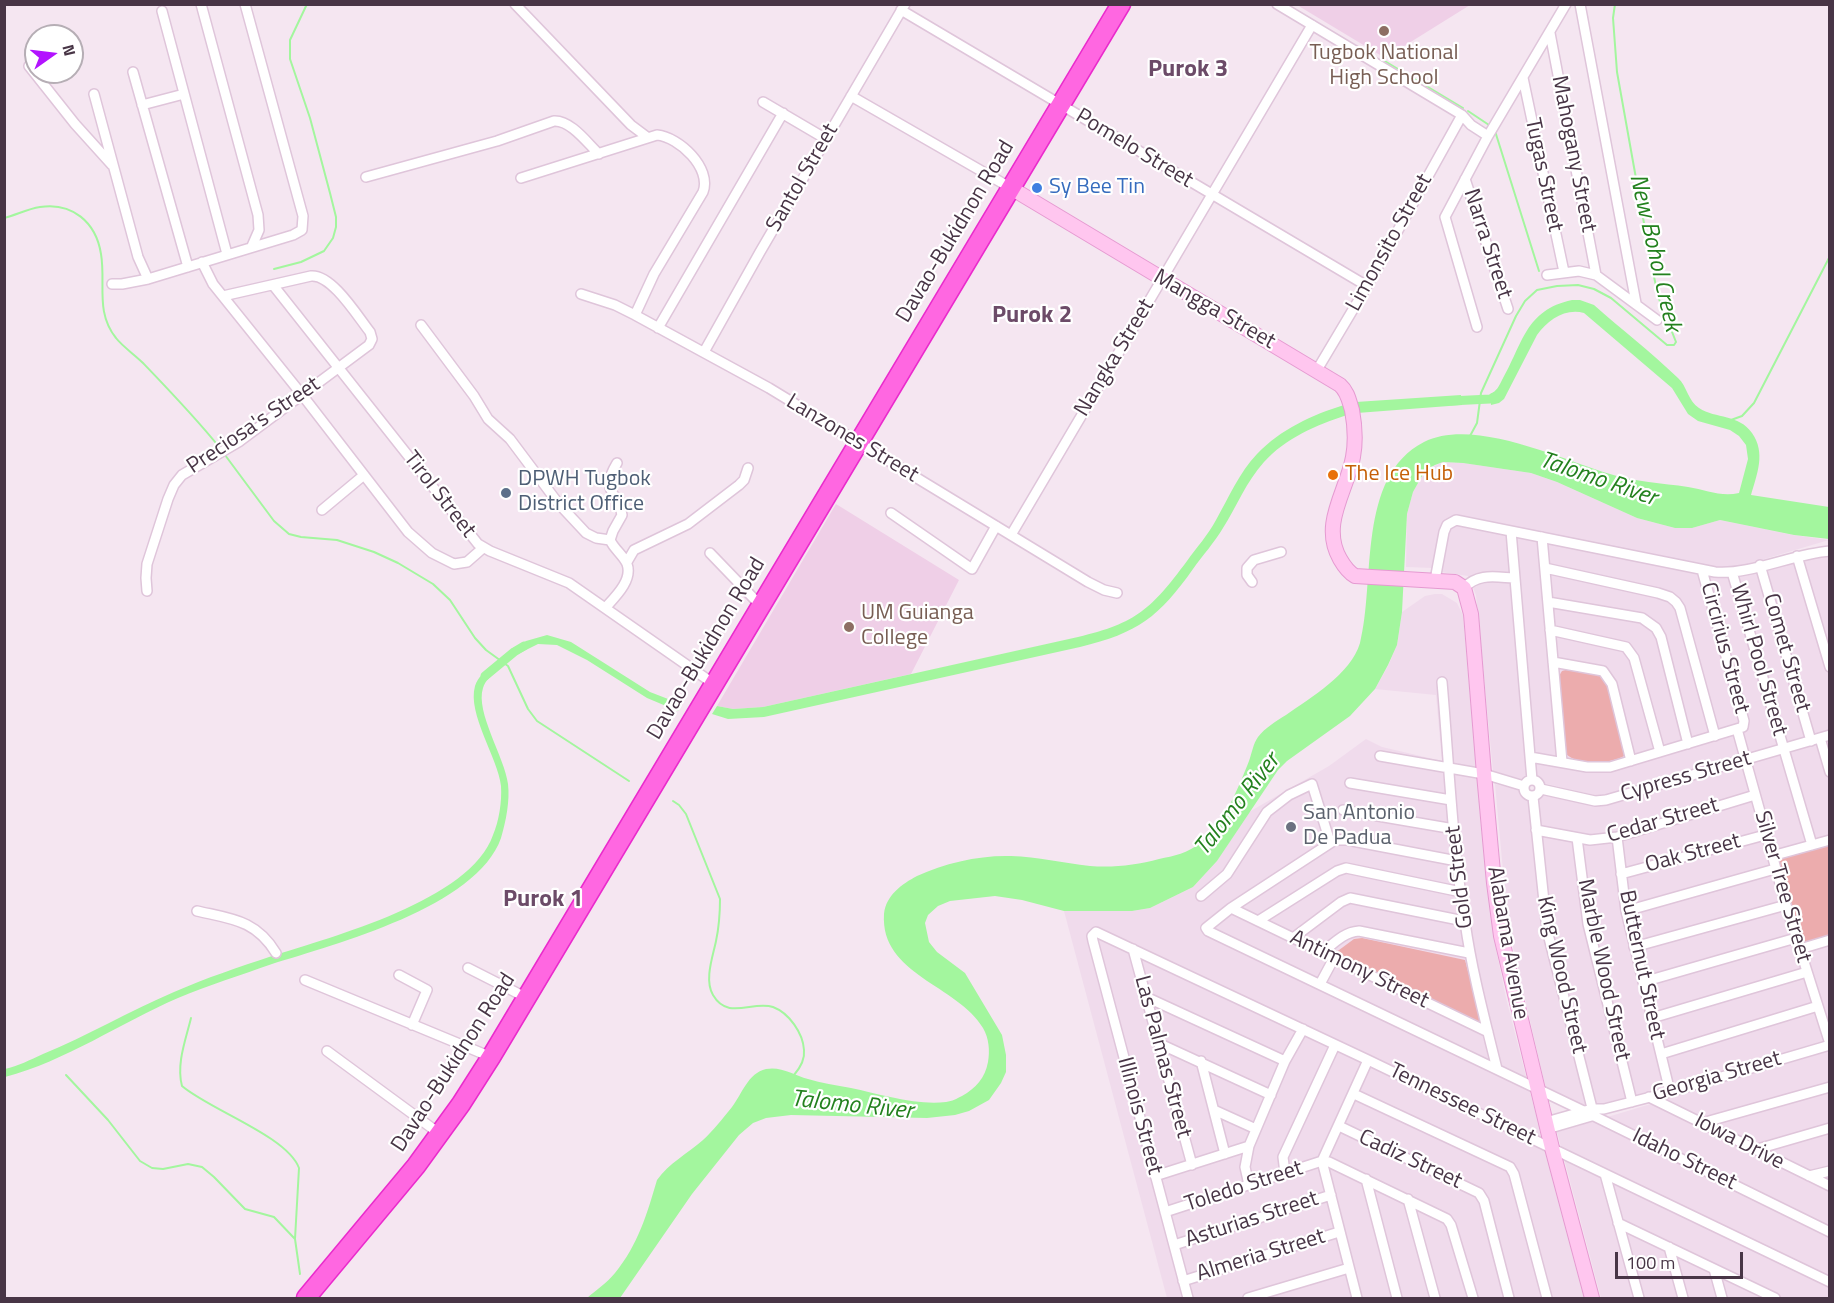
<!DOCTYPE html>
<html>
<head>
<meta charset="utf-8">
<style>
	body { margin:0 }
	#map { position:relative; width:1834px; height:1303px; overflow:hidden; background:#f5e6f1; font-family:"Titillium Web",sans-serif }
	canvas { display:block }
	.frame { position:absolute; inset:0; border:6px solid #483546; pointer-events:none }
	.north { position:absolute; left:24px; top:24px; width:60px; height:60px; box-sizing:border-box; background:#fff; border:2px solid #b6aeb5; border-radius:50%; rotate:76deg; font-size:16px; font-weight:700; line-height:24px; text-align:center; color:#483546 }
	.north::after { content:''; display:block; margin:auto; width:21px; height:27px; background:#b313ff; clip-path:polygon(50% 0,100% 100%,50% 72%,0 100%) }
	.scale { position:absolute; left:1615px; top:1252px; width:128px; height:27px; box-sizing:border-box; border:3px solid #483546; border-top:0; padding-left:8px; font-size:18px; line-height:21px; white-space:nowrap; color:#483546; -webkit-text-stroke:4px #fff; paint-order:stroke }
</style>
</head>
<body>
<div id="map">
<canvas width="1834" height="1303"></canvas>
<div class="frame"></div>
<div class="north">N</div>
<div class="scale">100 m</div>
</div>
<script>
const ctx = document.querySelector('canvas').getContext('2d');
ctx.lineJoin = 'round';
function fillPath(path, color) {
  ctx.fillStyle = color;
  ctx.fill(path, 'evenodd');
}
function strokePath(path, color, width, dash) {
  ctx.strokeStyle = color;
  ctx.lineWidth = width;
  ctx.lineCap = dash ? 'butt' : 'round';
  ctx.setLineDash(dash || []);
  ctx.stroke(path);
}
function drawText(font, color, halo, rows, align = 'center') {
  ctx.font = font + ' "Titillium Web",sans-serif';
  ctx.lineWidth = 4.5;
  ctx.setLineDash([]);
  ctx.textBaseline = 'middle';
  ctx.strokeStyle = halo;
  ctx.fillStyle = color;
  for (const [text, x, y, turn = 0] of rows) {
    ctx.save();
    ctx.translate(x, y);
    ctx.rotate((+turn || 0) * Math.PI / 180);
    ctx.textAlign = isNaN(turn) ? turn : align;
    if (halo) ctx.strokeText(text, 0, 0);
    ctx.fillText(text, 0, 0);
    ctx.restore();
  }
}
fillPath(new Path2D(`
	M1443,462l20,1 68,10 26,9 80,36 38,10h17l28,-8 73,15 36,5 -85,25 -20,3 -20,-2 -253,-50 -9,8 -9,44 -27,-1 1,-53 6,-22 13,-22z
	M1459,524l106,23 152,30 21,-1 91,-21v175l-217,64 -18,1 -51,-12 -7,-8 -9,-1 -6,5 -28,-8 -17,-176 -8,-19 -27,-4 9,-43z
	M1435,594h7l15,9 6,12 18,210 14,119 11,54 24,94 56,206h-419l-103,-387h68l18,-3 43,-21 24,-26 32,-49 80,-46 37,-27 16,8 60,14 -6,-66 -61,-6 13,-23 9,-21 5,-33 23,-16z
	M1829,740v299l-158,47 -87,22 -38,-18 -38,-165 -13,-141 25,6 5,10h12l6,-6 50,12h8z
	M1829,1051v247h-228l-44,-166z`), '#f0dbec');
fillPath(new Path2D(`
	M1297,5h173l-85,53z
	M836,504l123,76 -48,94 -148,33 -30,2 -16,-3z`), '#efcfe7');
fillPath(new Path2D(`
	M1569,669l30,5 10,11 16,66 -1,5c-14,8 -46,10 -58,-2l-7,-78 3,-5z
	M1829,844v92l-27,8 -25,-84z
	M1362,938l103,22 17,64 -147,-71 19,-14z`), '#ecacad');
fillPath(new Path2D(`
	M1572,300h8l14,5c27,24 57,47 84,73 9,8 10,23 21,30 17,11 40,6 53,25 14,20 5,41 -1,62l78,12v32l-35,-4 -74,-15 -28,8h-17l-38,-10 -80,-36 -26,-9 -68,-10 -20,-1 -8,3 -9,5 -4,6 -9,16 -6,22 -5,98 -5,33 -9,20 -13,24 -25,27 -63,45 -9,9 -61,91 -24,26 -43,21 -18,3h-68l-42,-11 -27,-4 -45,5 -12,5 -10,9 -3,8 4,19 8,10 28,21 37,62 4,20v17l-5,11 -12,17 -20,11 -14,4 -28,3 -136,-3 -25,3 -13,5 -14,12 -47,59 -72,104h-33c9,-8 20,-15 28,-25 23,-28 32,-59 42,-93 12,-17 30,-26 46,-40 10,-9 20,-22 29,-33 10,-13 16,-34 34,-38 15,-3 28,6 42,10 13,4 28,6 43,9 28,6 67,18 95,14 7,-1 10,-3 16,-6 14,-8 23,-18 26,-34 2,-11 1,-24 -5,-34 -25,-43 -103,-53 -99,-114 2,-19 18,-30 33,-38 28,-13 63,-21 94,-20 27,1 52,7 79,10 23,2 47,-1 69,-7 15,-3 29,-6 41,-16 25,-21 37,-52 49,-82 3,-8 4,-17 9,-24 7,-9 18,-16 28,-22 24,-17 65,-41 74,-72 16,-61 -4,-166 64,-201 49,-25 136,17 186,32 25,8 52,9 78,13 18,3 33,10 51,6l9,-34 -2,-14 -7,-9 -9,-6 -32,-9 -10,-7 -16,-26 -88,-75c-19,-5 -36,7 -47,22l-33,64 -5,4 -8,2 -1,-11c7,-3 9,-8 12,-14 21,-36 23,-70 70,-80z
	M1461,395l1,10 -105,8 -1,-11z
	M1344,405l3,10c-31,10 -61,23 -83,47 -18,20 -27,44 -41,66 -9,15 -20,27 -30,41 -34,48 -55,64 -113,78l-316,70 -36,2 -16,-5 5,-8 16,3 30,-2 315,-70c59,-14 73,-28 109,-76 10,-14 21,-26 29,-41 13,-23 23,-47 41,-66 24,-25 55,-39 87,-49z
	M547,635l24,7 79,50 31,12 -3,7 -31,-13 -60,-38 -30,-15 -19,-1 -22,11 -5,-6 15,-8z
	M492,665l5,6c-6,5 -12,10 -14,17 -8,24 22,70 25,96 2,17 -2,37 -7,54 -24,69 -165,106 -229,126 -31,11 -63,21 -94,34 -58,25 -112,63 -173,79v-8c13,-3 25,-9 38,-15 44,-18 86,-43 131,-62 32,-14 65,-25 98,-36 60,-19 199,-56 221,-121 6,-14 9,-33 8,-49 -3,-28 -34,-72 -26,-100 3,-9 10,-15 17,-21z`), '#a3f69e');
strokePath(new Path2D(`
	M1383,60l80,48
	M1468,111l21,14
	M1495,131l44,140
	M4,218c12,-3 23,-9 36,-11 32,-5 56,15 61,47 5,29 -6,58 15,84 6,8 19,17 27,25 26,27 53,55 77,85
	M274,269l27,-7 23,-11 9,-13 3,-11v-10l-6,-24 -20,-75 -20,-59v-19l17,-36
	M1731,420l11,-4 12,-13 76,-147
	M1470,436l7,-13 4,-30 35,-77 9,-15 12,-11 20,-4 21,-1 16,4 17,9 56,47h7l2,-3 -17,-43 -7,-31 -35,-196 -4,-54 2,-14
	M225,455l49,66 15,13 12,3 36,3 37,12 24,11 35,21 17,16 25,38 11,12 22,16 20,43 9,12 92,60
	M673,801l6,4 7,9 34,85c0,14 -1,28 -4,42 -3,15 -12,39 -3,54 15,26 40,5 60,12 16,6 30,26 31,43 1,9 -4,18 -10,25
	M191,1018c-5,21 -15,46 -9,68 28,24 105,50 117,82l-4,71 5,35
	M66,1075l42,45 32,41 12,7 11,1 25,-5 14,3 12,10 31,32 29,8 21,22`), '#a3f69e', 2);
strokePath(new Path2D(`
	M1450,401l40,-2 11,-5
	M485,676l29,-24 10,-6`), '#a3f69e', 9);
const street = new Path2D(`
	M201,4l57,211 1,15 -7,16
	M515,4l116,121 16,12
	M1277,4l185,111 9,10 17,11
	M1580,4l56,299
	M901,10l466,276
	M162,11l65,243
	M1550,33l46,242
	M29,66l46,58 37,41
	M133,72l55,195
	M1523,78l41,194
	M94,94l44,163 10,22
	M851,96l160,92
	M763,102l63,37
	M142,105l42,-11
	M366,177l131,-36 57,-20c17,-1 34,23 45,33
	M521,178l136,-43c22,2 55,33 46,57l-49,82 -19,41
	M1465,179l43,130
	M202,262l11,22 90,112 105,136 24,21 22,11 13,-2 16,-14
	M1547,275l32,-4 17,4 61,45
	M112,284h10l26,-5 145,-44 9,-5 1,-14 -58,-212
	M273,285l205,259 12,7 79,32 145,101
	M581,294l34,11 20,10 134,73 319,194 16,8 13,3
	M421,325l53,71 14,23 22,20 48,64 28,30 10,5 14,2
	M1477,327l-32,-110 43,-81 78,-132
	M658,328l125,-215
	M704,352l56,-100 145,-248
	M1317,370l50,-84 95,-171
	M322,510l42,-35
	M891,513l81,56 24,-43
	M1511,531l21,249
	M1011,535l301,-510
	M1542,537l20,225
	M710,553l51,53
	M1797,556l33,111
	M627,562l7,-12 54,-26 51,-39 5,-5 4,-12
	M1760,565l51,176
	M1545,568l113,25 12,4 6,5 4,6 35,128
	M1732,572l80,273
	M1435,580l9,-48 3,-7 9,-5 259,52c36,3 77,-18 115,-21
	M1252,582l-5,-7v-7l7,-8 27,-8
	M1464,588c14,-15 31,-11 49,-10
	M147,591l-1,-13 1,-14 21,-65 6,-14 8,-10 58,-34 129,-96 3,-6 -2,-7c-12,-15 -38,-58 -59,-56l-88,20
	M1548,602l94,16 14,10 5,9 27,107
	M606,607c9,-10 27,-27 21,-43 -3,-8 -13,-15 -17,-24l3,-9 9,-16c-4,-25 -23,-22 -5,-52
	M1550,630l76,17 8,11 26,94
	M1553,662l50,9 9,13 19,77
	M1442,682c7,80 10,161 23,240 7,50 20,98 32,147
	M1737,729l49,176 44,139
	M1820,738l10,34
	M1380,756l104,18 40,12
	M1530,757l57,10h23l133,-40 1,-6 -42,-151
	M1524 788a8 8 0 1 1 16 0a8 8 0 1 1-16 0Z
	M1350,783l101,17
	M1541,789l54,12 11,-1 224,-65
	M1533,797l14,133 47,186
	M1343,810l111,19
	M1536,830l54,10 27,-3 138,-42
	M1617,837l9,74 44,181
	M1577,838l11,86 44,178
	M1772,856l58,-16
	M1457,861l-110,-21h-12l-104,68 -25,20 2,3 386,185 236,116
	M1621,874l144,-39
	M1201,896l26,-22 40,-62 22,-17 23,-11 18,58
	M1231,908l257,124
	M197,911c35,8 59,9 79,42
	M1626,911l149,-42
	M1258,921l79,-50 9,-3 115,24
	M1293,938l48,-36 9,-4 114,23
	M1634,947l152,-42
	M1133,949l59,216
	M1800,949l30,-9
	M1323,952c11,-9 21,-20 36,-21l110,22
	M468,968l59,30
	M399,975l28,15 -15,35
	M305,980l186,77
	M1643,982l153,-44
	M1320,984l14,-26
	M1146,997l139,64
	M1652,1018l155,-46
	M1158,1043l113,52
	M327,1051l113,83
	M1661,1054l157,-48
	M1201,1061l24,93
	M1354,1094l156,73 4,7 33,124
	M1649,1097l181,89
	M1214,1110l42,19
	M1546,1122l46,-13h12l66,-17 160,-47
	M1702,1123l128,-36
	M1339,1126l140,67 5,8 25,97
	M1547,1129l48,-14
	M1754,1150l76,-22
	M1285,1173l-2,-16 52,-112
	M1605,1174l34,124
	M1155,1176l94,-30
	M1809,1176l21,-5
	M1366,1179l31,119
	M1249,1185l-4,-18 4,-21 36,-85 18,-32
	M1408,1199l27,99
	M1165,1212l157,-51 7,1 118,57 4,6 22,73
	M1618,1223l157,75
	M1174,1245l157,-50
	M1669,1247l14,51
	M1714,1269l8,29
	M1183,1281l156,-49
	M1188,1298l-95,-357 -1,-5 4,-4 272,128 462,222
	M1248,1298l101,-30
	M1357,1298l-35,-137 46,-101`);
const secondary = new Path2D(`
	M1011,188l329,197c8,7 9,16 12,25 3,16 4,31 1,47 -6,34 -33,67 -13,102 4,7 8,13 15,17l100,6 9,6 7,26 13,160 10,109 7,53 51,212 40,150`);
const highway = new Path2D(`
	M306,1298l110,-132 45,-62 30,-47 630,-1053`);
strokePath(street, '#dfc5da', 12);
strokePath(secondary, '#e59ad1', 16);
strokePath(highway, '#ea2bcc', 21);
strokePath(street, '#fff', 9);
strokePath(secondary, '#ffc6ef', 14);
strokePath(highway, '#ff67e1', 18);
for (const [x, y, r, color] of [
	[1384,31,6,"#8d6e63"],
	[1037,188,6,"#3f7fe0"],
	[1333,475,6,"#e8710a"],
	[506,493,6,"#5c6f8a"],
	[849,627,6,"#8d6e63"],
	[1291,827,6,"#6b7280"]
]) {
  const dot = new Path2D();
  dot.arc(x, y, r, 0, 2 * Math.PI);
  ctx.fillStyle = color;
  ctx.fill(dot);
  strokePath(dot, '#fff', 2);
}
drawText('22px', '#785e54', '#fff', [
	["Tugbok National",1384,54],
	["High School",1384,79],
	["UM Guianga",861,614,"left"],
	["College",861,639,"left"]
]);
drawText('22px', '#483546', '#fff', [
	["Pomelo Street",1134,149,31],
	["Mahogany Street",1573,154,79],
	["Tugas Street",1543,175,78],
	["Santol Street",803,178,-60],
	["Davao-Bukidnon Road",956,232,-59],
	["Limonsito Street",1390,243,-61],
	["Narra Street",1487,244,72],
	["Mangga Street",1214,310,30],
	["Nangka Street",1115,358,-59],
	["Preciosa's Street",254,426,-34],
	["Lanzones Street",852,439,31],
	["Tirol Street",439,495,52],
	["Circirius Street",1724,648,75],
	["Davao-Bukidnon Road",707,649,-59],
	["Comet Street",1786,653,74],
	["Whirl Pool Street",1758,660,74],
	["Cypress Street",1686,777,-16],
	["Cedar Street",1663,821,-16],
	["Oak Street",1693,854,-15],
	["Gold Street",1460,877,-97],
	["Silver Tree Street",1782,887,74],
	["Alabama Avenue",1507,943,80],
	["Butternut Street",1641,965,78],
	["Antimony Street",1359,970,26],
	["Marble Wood Street",1603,970,78],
	["King Wood Street",1561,975,77],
	["Las Palmas Street",1162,1057,75],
	["Davao-Bukidnon Road",454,1063,-57],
	["Georgia Street",1717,1077,-16],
	["Tennessee Street",1462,1105,26],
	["Illinois Street",1139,1116,75],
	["Iowa Drive",1739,1142,27],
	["Cadiz Street",1410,1160,25],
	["Idaho Street",1684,1160,26],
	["Toledo Street",1244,1187,-18],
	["Asturias Street",1252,1220,-18],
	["Almeria Street",1261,1256,-17]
]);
drawText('22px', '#366cbe', '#fff', [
	["Sy Bee Tin",1049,188]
], 'left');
drawText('22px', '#c56008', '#fff', [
	["The Ice Hub",1345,475]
], 'left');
drawText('22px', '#4e5e75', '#fff', [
	["DPWH Tugbok",518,480],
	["District Office",518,505]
], 'left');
drawText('22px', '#5b616d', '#fff', [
	["San Antonio",1303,814],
	["De Padua",1303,839]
], 'left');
drawText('bold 24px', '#6c4b68', '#fff', [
	["Purok 3",1188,70],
	["Purok 2",1032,316],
	["Purok 1",543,900]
]);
drawText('italic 24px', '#23811e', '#fff', [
	["New Bohol Creek",1654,253,77],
	["Talomo River",1598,480,19],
	["Talomo River",1238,805,-52],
	["Talomo River",852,1106,6]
]);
</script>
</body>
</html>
